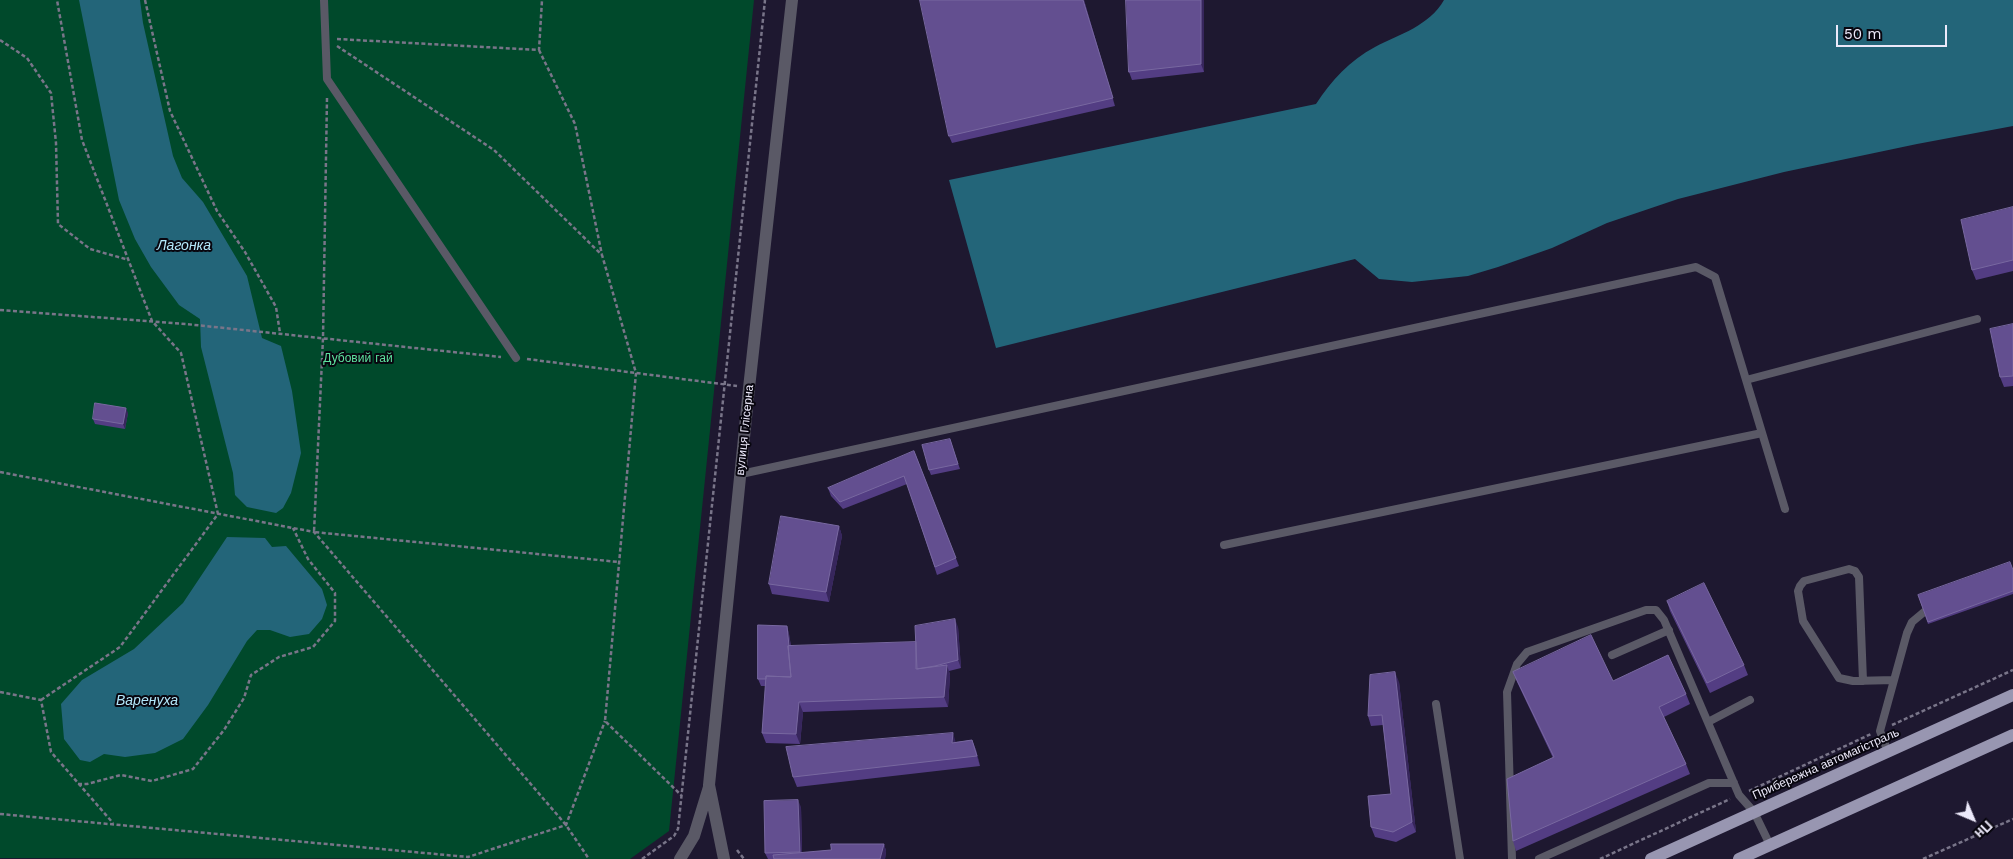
<!DOCTYPE html>
<html>
<head>
<meta charset="utf-8">
<style>
	body { margin:0 }
	#map { position:relative; width:2013px; height:859px; overflow:hidden; background:#1e1830; font-family:"Work Sans",sans-serif }
	canvas { display:block }
	.north { position:absolute; left:1948px; top:794px; width:50px; height:50px; -webkit-text-stroke:4px #08060f; paint-order:stroke; rotate:135deg; font-size:14px; font-weight:700; line-height:20px; text-align:center; color:#ece9fa }
	.north::after { content:''; display:block; margin:auto; width:18px; height:22px; background:#ece9fa; clip-path:polygon(50% 0,100% 100%,50% 72%,0 100%) }
	.scale { position:absolute; left:1836px; top:25px; width:111px; height:22px; box-sizing:border-box; border:2px solid #ece9fa; border-top:0; padding-left:6px; font-size:15px; line-height:18px; white-space:nowrap; color:#ece9fa; -webkit-text-stroke:4px #08060f; paint-order:stroke }
</style>
</head>
<body>
<div id="map">
<canvas width="2013" height="859"></canvas>
<div class="north">Пн</div>
<div class="scale">50 m</div>
</div>
<script>
const ctx = document.querySelector('canvas').getContext('2d');
ctx.lineJoin = 'round';
function fillPath(path, color) {
  ctx.fillStyle = color;
  ctx.fill(path, 'evenodd');
}
function strokePath(path, color, width, dash) {
  ctx.strokeStyle = color;
  ctx.lineWidth = width;
  ctx.lineCap = dash ? 'butt' : 'round';
  ctx.setLineDash(dash || []);
  ctx.stroke(path);
}
function drawText(font, color, halo, rows, align = 'center') {
  ctx.font = font + ' "Work Sans",sans-serif';
  ctx.lineWidth = 4;
  ctx.setLineDash([]);
  ctx.textBaseline = 'middle';
  ctx.strokeStyle = halo;
  ctx.fillStyle = color;
  for (const [text, x, y, turn = 0] of rows) {
    ctx.save();
    ctx.translate(x, y);
    ctx.rotate((+turn || 0) * Math.PI / 180);
    ctx.textAlign = isNaN(turn) ? turn : align;
    if (halo) ctx.strokeText(text, 0, 0);
    ctx.fillText(text, 0, 0);
    ctx.restore();
  }
}
fillPath(new Path2D(`
	M0,0h754l-85,831 -39,28 -630,-1z`), '#00492b');
fillPath(new Path2D(`
	M79,0h61l3,23 30,133 9,22 21,24 44,74 15,62 19,8 11,45 9,62 -10,40 -8,15 -7,5 -29,-6 -12,-12 -2,-22 -32,-126 -1,-28 -21,-14 -28,-38 -16,-28 -16,-39z
	M1444,0h569v126l-96,18 -133,28 -106,27 -71,24 -55,25 -54,19 -30,9 -56,6 -33,-3 -24,-20 -359,89 -47,-168 367,-76c15,-23 34,-44 59,-57 25,-13 54,-21 69,-47z
	M227,537l38,1 7,9 14,-1 36,43 5,16 -5,14 -13,15 -19,3 -20,-7h-13l-10,11 -39,64 -25,34 -28,14 -30,4 -21,-3 -14,8 -10,-2 -16,-21 -3,-35 21,-24 52,-31 49,-46z`), '#236579');
strokePath(new Path2D(`
	M145,0l25,111 47,100 28,41 31,55 4,26
	M337,39l202,11 3,-50
	M0,40l27,18 24,35 5,50 2,81 32,25 39,11
	M337,46l157,104 108,105 34,118 -31,348 76,74
	M539,50l36,74 27,131
	M327,98l-4,240 -9,194 305,30
	M0,310l186,14 315,33
	M527,359l210,27
	M0,472l314,60 252,293 23,34
	M0,692l41,8 10,52 62,71
	M41,700l79,-53 98,-133 -37,-161 -29,-32 -70,-181 -25,-140
	M1892,725l121,-55
	M78,784h9l34,-9 31,6 41,-12 31,-39 20,-32 7,-23 28,-18 34,-10 22,-26v-28l-27,-34 -15,-31
	M1749,791l122,-57
	M0,814l468,43 98,-32 39,-104
	M737,850l7,9
	M642,859l32,-23 4,-7 87,-829
	M1600,859l130,-60
	M1923,859l90,-40`), '#797589', 2.5, [4, 2.5]);
strokePath(new Path2D(`
	M324,0l3,79 189,279
	M1746,380l231,-61
	M741,474l955,-207 19,10 70,232
	M1224,545l538,-112
	M1612,655l57,-25
	M1863,681l-4,-104 -4,-6 -6,-2 -45,12 -4,5 -2,5 5,30 36,57 14,3 41,-1
	M1436,704l24,155
	M1708,722l42,-22
	M1888,752l-8,-21 27,-98 5,-11 12,-10
	M1512,859l-5,-167 10,-28 10,-12 119,-42h10l8,10 75,175 15,17 16,33
	M1539,859l170,-76h25`), '#5a5966', 8);
strokePath(new Path2D(`
	M680,859l14,-23 15,-49
	M724,859l-15,-74 40,-397 43,-388`), '#5a5966', 12);
strokePath(new Path2D(`
	M1651,859l362,-164
	M1739,859l274,-124`), '#9896b1', 12);
fillPath(new Path2D(`
	M920,0h164l31,106 -163,37 -3,-7z
	M1204,0v72l-72,8 -3,-8z
	M2013,207v64l-37,9 -4,-10z
	M2013,324v62l-9,1 -4,-10z
	M128,413l-3,16 -30,-5 -2,-5z
	M950,439l10,30 -29,6 -2,-5z
	M914,451l45,115 -22,9 -30,-91 -64,25 -12,-13 -3,-8z
	M839,526l3,10 -13,66 -57,-8 -3,-10z
	M2013,570v24l-85,30 -10,-29z
	M1667,601l77,64 4,10 -38,18 -40,-82z
	M787,626l2,8 2,12 125,-4 42,-15 3,41 -12,3 1,4 -2,32 -145,5 -3,32 -34,-1 -4,-10 4,-47h-5l-3,-7z
	M1513,672l100,9 73,13 4,10 -26,13 22,47 4,10 -174,77 -3,-10 40,-83 -36,-76z
	M1399,682l17,150 -20,10 -21,-5 -4,-10 20,-33 -8,-69 -12,1 -3,-10z
	M972,740l4,10 4,16 -183,21 -4,-10 163,-35z
	M801,807l1,46 29,-3 53,-6 2,7 -1,8h-117l-3,-6z`), '#533d83');
fillPath(new Path2D(`
	M1083,0h1l31,106 -2,-8z
	M1201,0h3v72l-3,-8z
	M126,408l2,5 -3,16 -2,-5z
	M839,526l3,10 -13,66 -3,-10z
	M955,619l3,8 3,41 -3,-8z
	M787,626l2,8 6,53 -3,-7z
	M947,665l3,10 -2,32 -4,-10z
	M1395,672l4,10 17,150 -4,-10z
	M799,702l4,10 -3,32 -4,-10z
	M953,733l3,10h-4z
	M972,740l4,10 4,16 -3,-10z
	M798,800l3,7 1,52 -2,-7z
	M884,844l2,7 -1,8h-5z`), '#37265c');
const building = new Path2D(`
	M920,0h163l30,98 -164,38z
	M1126,0h75v64l-72,8z
	M2013,207v53l-41,10 -11,-50z
	M2013,324v52l-13,1 -10,-48z
	M95,403l31,5 -3,16 -30,-5z
	M950,439l8,25 -29,6 -7,-25z
	M914,451l42,107 -21,9 -31,-91 -64,26 -12,-14z
	M781,516l58,10 -13,66 -57,-8z
	M2010,562l3,8v21l-85,31 -10,-27z
	M1704,583l40,82 -37,18 -40,-82z
	M955,619l3,41 -23,6 -18,3 -2,-43z
	M758,625l29,1 2,20h-1l3,31 -25,-1v3h-8z
	M1591,635l22,46 55,-26 18,39 -27,13 27,57 -173,77 -6,-62 47,-22 -41,-85z
	M916,642v27l31,-4 -3,32 -145,5 -3,32 -34,-1 4,-57 25,1 -3,-31z
	M1395,672l17,150 -19,10 -22,-5 -3,-31 23,-2 -9,-79 -14,1 2,-41z
	M953,733l-1,10 20,-3 5,16 -184,21 -7,-30z
	M798,800l2,52 -35,1 -1,-52z
	M831,844h53l-4,15h-106l-1,-4 58,-5z`);
fillPath(building, '#634f90');
strokePath(building, '#7868a0', 1);
drawText('12px', '#5ee29f', '#08060f', [
	["Дубовий гай",358,358]
]);
drawText('12px', '#ece9fa', '#08060f', [
	["вулиця Глісерна",745,430,-84],
	["Прибережна автомагістраль",1826,764,-24]
]);
drawText('italic 14px', '#b2e7fa', '#08060f', [
	["Лагонка",184,246],
	["Варенуха",147,701]
]);
</script>
</body>
</html>
